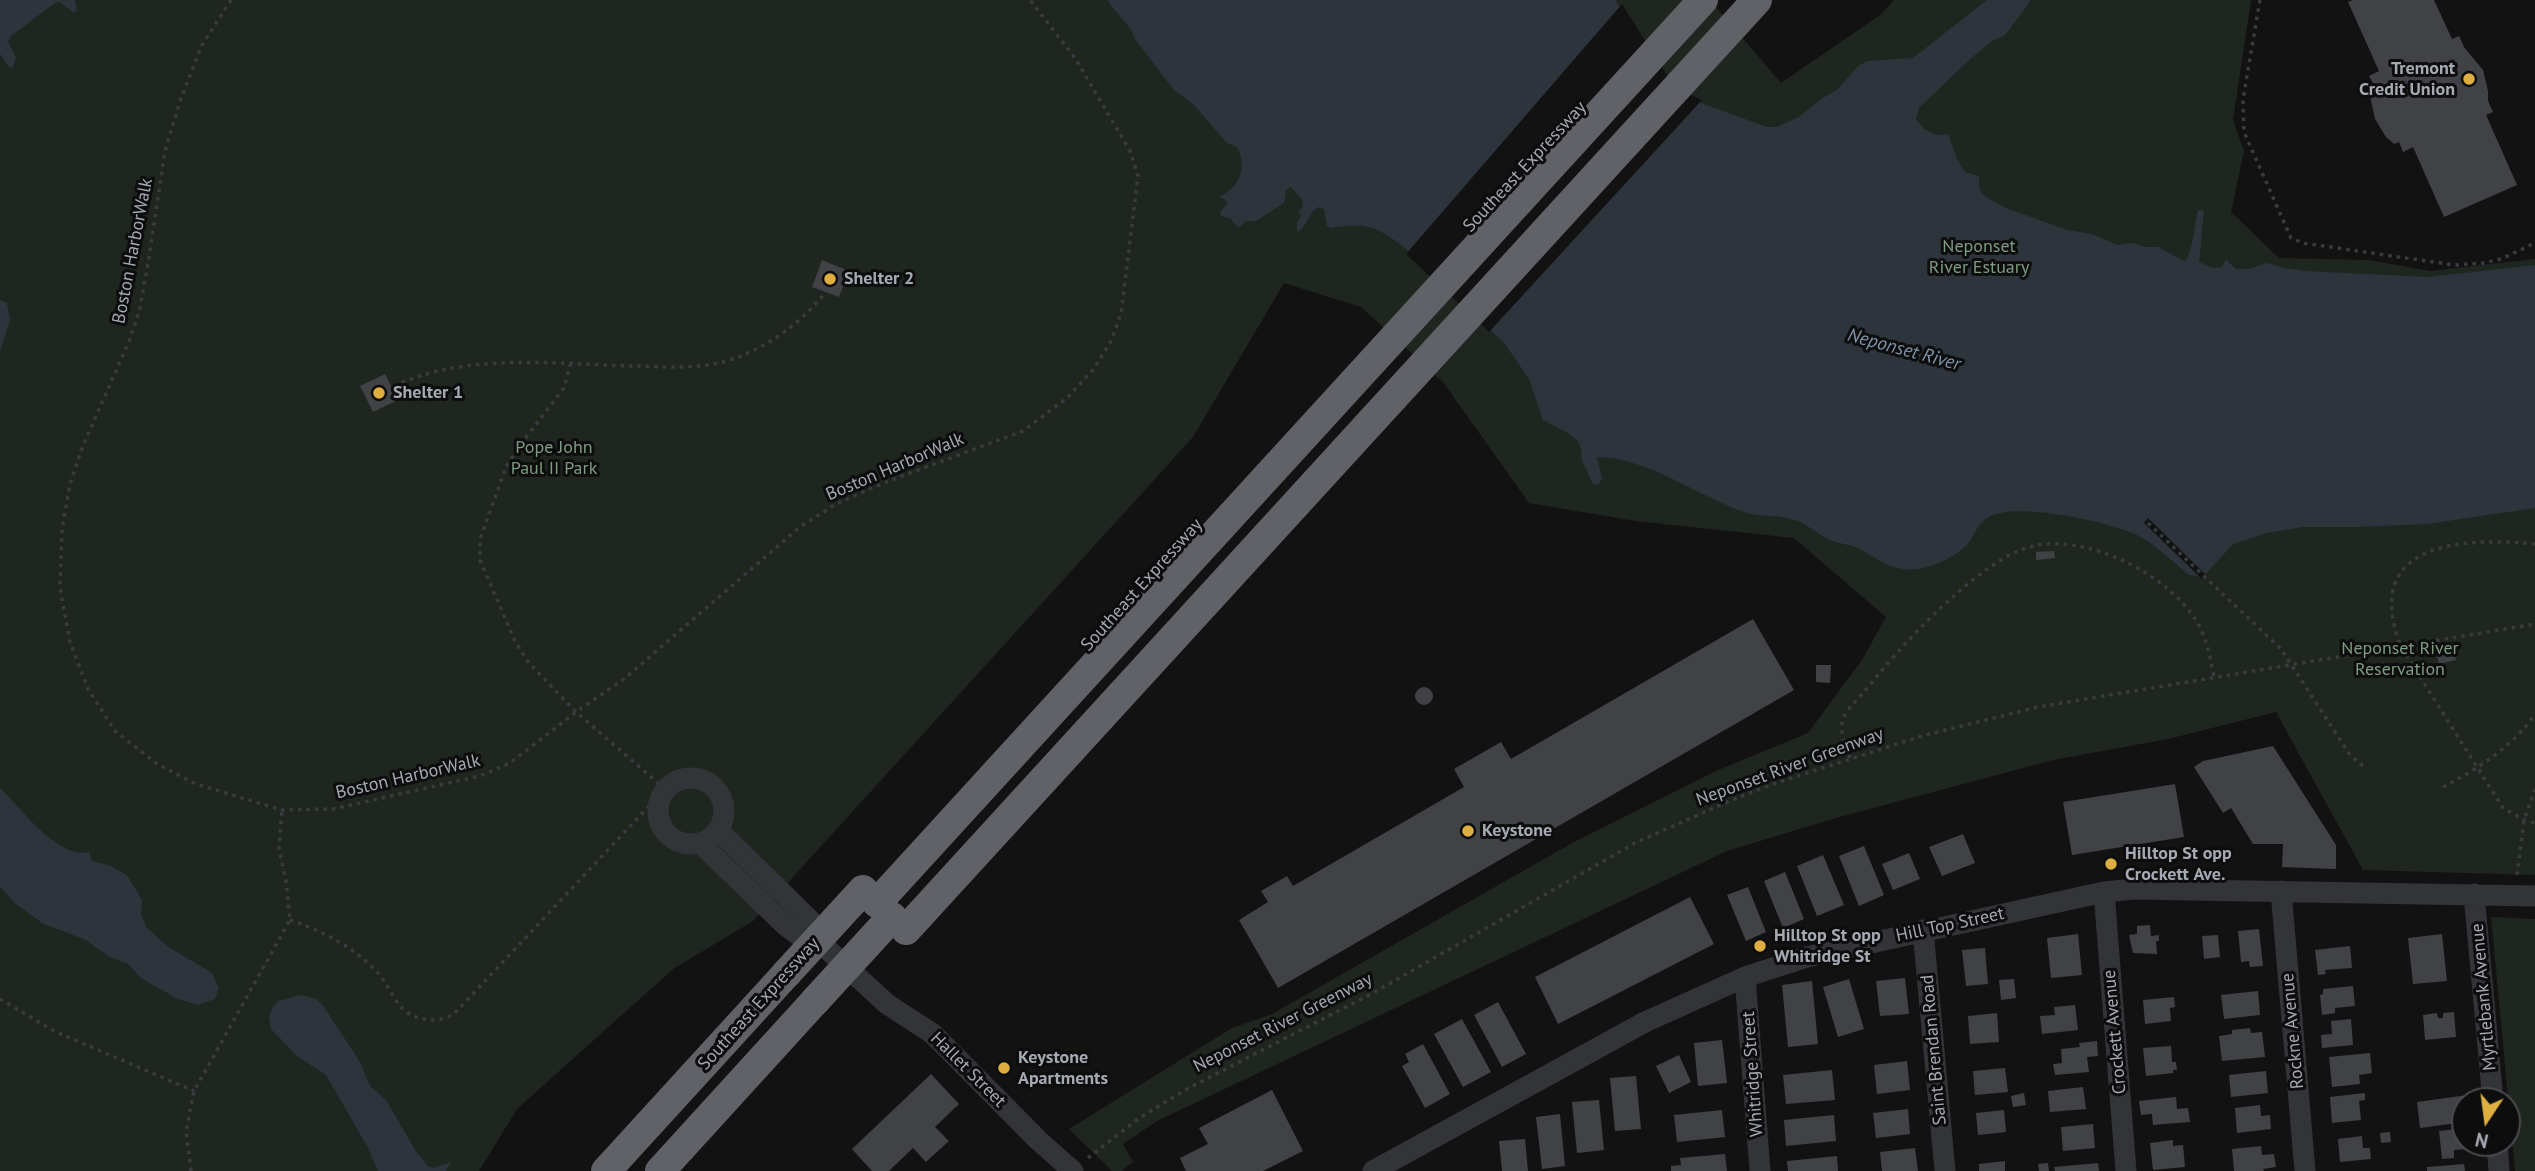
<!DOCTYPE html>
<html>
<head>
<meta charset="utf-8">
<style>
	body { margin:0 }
	#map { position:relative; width:2535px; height:1171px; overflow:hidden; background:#121213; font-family:"PT Sans",sans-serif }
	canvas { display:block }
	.north { position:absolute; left:2451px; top:1087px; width:70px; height:70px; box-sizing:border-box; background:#0d0d0e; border:2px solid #4a4b50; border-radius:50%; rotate:193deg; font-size:19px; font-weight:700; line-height:28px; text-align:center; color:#a5a9b2 }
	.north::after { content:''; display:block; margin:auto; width:24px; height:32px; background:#deaf40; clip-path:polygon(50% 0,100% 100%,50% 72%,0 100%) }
</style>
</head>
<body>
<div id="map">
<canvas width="2535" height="1171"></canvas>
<div class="north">N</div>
</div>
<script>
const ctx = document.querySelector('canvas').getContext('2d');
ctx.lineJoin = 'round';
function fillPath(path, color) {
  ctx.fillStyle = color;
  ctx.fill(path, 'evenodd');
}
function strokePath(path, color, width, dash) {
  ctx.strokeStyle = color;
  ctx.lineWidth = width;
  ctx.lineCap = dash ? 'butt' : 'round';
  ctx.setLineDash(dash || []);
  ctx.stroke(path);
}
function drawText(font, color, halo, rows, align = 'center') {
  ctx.font = font + ' "PT Sans",sans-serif';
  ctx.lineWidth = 6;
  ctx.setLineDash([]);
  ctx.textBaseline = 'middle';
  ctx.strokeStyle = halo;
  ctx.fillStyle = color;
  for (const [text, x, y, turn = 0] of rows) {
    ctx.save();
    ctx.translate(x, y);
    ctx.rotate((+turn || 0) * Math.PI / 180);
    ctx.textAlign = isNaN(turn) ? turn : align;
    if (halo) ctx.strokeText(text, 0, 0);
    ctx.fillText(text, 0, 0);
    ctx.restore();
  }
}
fillPath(new Path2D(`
	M0,0h1710l71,83 99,-68 14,-15h357l-18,120 11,31 -13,61 48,46 90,2 61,11 105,-12v616l-172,-5 -87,-158 -108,27 -115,21 -217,58 -109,33 -570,270 -34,23 10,18 -12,9h-9l-43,-42 163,-101 40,-14 302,-172 142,-71 92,-38 54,-73 24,-43 -92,-79 -159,-17 -106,-18 -86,-121 -82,-75 -77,-24 -91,154 -68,75 -372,409 -80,48 -156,140 -38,62h-479z
	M2491,917l44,2v252h-20z`), '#1f2620');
fillPath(new Path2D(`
	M0,0h75l2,11 -4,1 -13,-10 -5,1 -44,33 -3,5 8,17 -3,10 -4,-1 -9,-13z
	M1108,0h507l45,71 30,28 77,28h10l22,-10 22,-18 16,-9 21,-24 9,-5 46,-3 74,-58h44l-26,35 -13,6 -23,19 -50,48 -3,11 8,10 13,6 11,-1 9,25 8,13 14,4v13l5,7 22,12 61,22 25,4 25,11 17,-2 10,4h14l26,14 3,-2c7,-16 7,-32 11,-49l6,1 -5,51 14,6 9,-1 4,-7 10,9h14l16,-6 18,5 21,3 123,6 107,-12v243l-108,16 -70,3h-54l-36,6 -34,11 -29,32 -15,-1c-16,-13 -32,-29 -50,-39 -28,-14 -122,-35 -150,-19 -12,6 -15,20 -23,29 -15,14 -43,26 -63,23 -17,-2 -29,-12 -43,-20 -10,-5 -21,-5 -30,-9 -12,-5 -20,-14 -32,-19 -18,-7 -39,-3 -57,-10 -44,-16 -96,-54 -144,-54l5,22 -4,6 -5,-1 -12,-26 1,-7 -4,-10 -10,-8 -25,-13 -14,-41 -24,-35 -100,-96c-28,-22 -40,-26 -74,-20l-4,-2 -3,-16 -5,-3c-11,5 -11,20 -22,25v-10l5,-6 -4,-5 4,-3 1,-7 -12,-14 -5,3 -2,13 -28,18h-10l-5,5 -4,1 -7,-9 -9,-2 -1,-4 7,-8 -1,-4 -7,-3c16,-8 25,-20 22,-38 -1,-10 -3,-13 -14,-16l-33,-38 -21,-16 -38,-50c-3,-14 -19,-24 -27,-39z
	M0,300l7,3 3,17 -10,31z
	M0,788c20,19 58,72 89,64l3,9 16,4 19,10 15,25 -1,14 5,13 21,19 45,27 7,15 -4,11 -17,6 -20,-6 -37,-21 -13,-14 -20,-8 -22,-16 -44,-17 -26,-19 -16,-17z
	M301,995l15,4 8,8 36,55 10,24 16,14 31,53 11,13 6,2 17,-6 -5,9h-68l-11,-25 -41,-71 -29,-19 -26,-27 -2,-13 4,-9 5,-6z`), '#2d343b');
fillPath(new Path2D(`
	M1622,4l48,76 11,10 21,10 -213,232 -83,-78z
	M2148,518l60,59 -6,2 -58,-56z`), '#121213');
fillPath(new Path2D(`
	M2353,0h81l18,39 7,-3 5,11 19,23 5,21v10l5,11 -7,3 31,70 -73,32 -31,-70 -10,5 -4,-10 -5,2 -8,-7 -11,-18 -7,-32 6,-2 -5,-9 10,-5 -31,-69z
	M822,260l27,11 -10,26 -27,-10z
	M385,374l13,26 -25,12 -13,-26z
	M2054,551l1,7 -19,2v-8z
	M1753,619l41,71 -516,298 -39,-68 29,-18 -7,-11 26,-15 6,10 171,-99 -10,-18 47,-27 10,17z
	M2454,650l2,10 -17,4 -3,-10z
	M1816,665h15l-1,18 -14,-1z
	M1415 696a9 9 0 1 1 18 0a9 9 0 1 1-18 0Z
	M2273,746l63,99v24l-54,-2 1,-23h-30l-22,-36 -8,5 -29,-46 9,-6z
	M2175,784l9,53 -112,18 -9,-53z
	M1963,834l12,29 -33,13 -13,-29z
	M1864,846l20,49 -25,11 -20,-50z
	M1909,853l11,26 -27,11 -11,-26z
	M1823,855l21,50 -27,11 -20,-50z
	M1785,872l19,47 -21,9 -19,-47z
	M1748,887l18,45 -20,9 -19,-46z
	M1690,897l24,47 -156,80 -23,-47z
	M2150,925l1,11 8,-1v6h-3l1,13 -24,-1 -4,-18 8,-1v-8z
	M2259,929l4,37 -13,1 -1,-6 -8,1 -3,-31z
	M2078,934l4,41 -31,3 -4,-40z
	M2442,934l5,47 -34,3 -5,-46z
	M2218,935l2,22 -16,2 -2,-23z
	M2350,946l2,22 -27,2 1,4 -8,1 -3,-25z
	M1985,948l3,36 -22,2 -4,-36z
	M1905,978l4,36 -29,2 -4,-35z
	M1849,979l15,50 -26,8 -15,-50z
	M2014,979l2,19 -15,2 -2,-20z
	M1812,981l6,63 -30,3 -6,-62z
	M2353,986l2,20 -20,2v5l-13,2 -2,-20 3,-1v-5z
	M2258,991l2,24 -36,4 -3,-24z
	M2174,997l1,10 -5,1 1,13 -26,3 -2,-24z
	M1498,1002l28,52 -24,13 -28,-52z
	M2075,1005l3,25 -36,4 -2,-18 15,-1 -1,-8z
	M2454,1012l2,25 -31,3 -2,-25 14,-2 1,5h5v-5z
	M1997,1013l2,29 -29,2 -2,-28z
	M1462,1019l29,53 -28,15 -29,-53z
	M2351,1019l2,26 -31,3 -1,-13 11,-1 -1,-13z
	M2250,1028l1,5 11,-1 3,25 -43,4 -3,-25 13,-2v-4z
	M1722,1040l5,43 -29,3 -4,-43z
	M2097,1041l1,15 -11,1 2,15 -34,3 -2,-11 9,-1 -1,-14 19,-2 -1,-4z
	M1423,1044l27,50 -25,14 -23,-42 7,-4 -4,-8z
	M2171,1046l1,16h4l1,8h-4v3l-27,3 -3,-28z
	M2370,1053l2,20 -13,2 1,9 -28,3 -3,-30z
	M1679,1055l12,27 -22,11 -13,-27z
	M1907,1061l3,29 -33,4 -3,-29z
	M2005,1068l3,24 -33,3 -2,-24z
	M1832,1070l3,30 -49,4 -3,-29z
	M2266,1071l2,22 -37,4 -2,-22z
	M931,1074l28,30 -24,23 14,14 -23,21 -13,-14 -24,23h-17l-20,-22z
	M1636,1076l5,53 -26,2 -5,-53z
	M2083,1087l3,22 -36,3 -2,-21z
	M1272,1090l31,61 -40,20h-77l-6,-13 28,-14 -9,-16z
	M2024,1093l2,12 -13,2 -2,-11z
	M2365,1093v7l-6,1 2,19 -29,3 -2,-26z
	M2468,1095l1,6h-4v21l-45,6 -3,-26z
	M2176,1097l1,12 11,-1 2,14 -37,3 -1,-11 -11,1 -2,-14z
	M1599,1100l5,50 -27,3 -5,-51z
	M2260,1105l1,11 9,-1 1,14 -34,4 -2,-25z
	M1908,1109l2,25 -34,4 -3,-25z
	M1722,1110l3,27 -48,5 -3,-27z
	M2004,1110l2,22 -28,3 -2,-22z
	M1560,1114l5,52 -23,3 -6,-52z
	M1834,1115l2,26 -50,5 -2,-26z
	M2093,1124l2,24 -32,3 -2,-24z
	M2465,1128l2,21 -13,1v8l-12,1 -3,-28z
	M2390,1132l1,10 -10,1 -1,-10z
	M2362,1136l1,12h7l1,11 -31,3 -2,-23z
	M1525,1139l3,32h-26l-3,-30z
	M2173,1140v6l10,-1 2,22 -32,3 -3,-27z
	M2261,1146l1,9 12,-1 2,13 -13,2 1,2h-30l-2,-22z
	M1915,1148l3,23h-36l-2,-19z
	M1725,1154l2,17h-56v-5l10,-1 -1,-7z
	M1837,1156l1,15h-50l-1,-10z
	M2005,1161v10h-26v-7z
	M2048,1163l1,8h-10l-1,-7z
	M2098,1163l1,8h-44l-1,-4z
	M2464,1164l1,7h-38v-4z`), '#414246');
strokePath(new Path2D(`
	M231,0l-29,45 -21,53 -16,53 -17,113 -9,48 -9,27 -48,109 -12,36 -8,46 -2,58 10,54 18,47 27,42 42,33 39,20 86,26 51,-1 147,-33 30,-13 66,-51 48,-33 176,-152 36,-23 50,-22 137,-51 44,-33 26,-28 18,-29 10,-27 17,-138 -8,-25 -55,-93 -45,-58
	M2260,0l-17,99 1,33 47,106 12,5 151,22 29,-2 18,-4 34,-16
	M394,386c76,-35 164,-21 244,-20 28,1 58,3 85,-4 40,-11 76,-37 101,-68
	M2148,523l133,126 69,106 13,11
	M2535,544c-74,-7 -175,-2 -134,103l102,161 21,12 11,3
	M1850,758c-4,-13 -12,-28 -6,-41 4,-9 14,-18 20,-25 35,-44 109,-126 162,-144 55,-18 142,25 171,74 10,17 13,35 17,55
	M2443,787c33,-17 71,-41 92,-73
	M2517,875l7,-55 11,-31
	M290,920c33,11 64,27 88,53 11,12 16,31 30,40 14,9 32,9 46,1l211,-225 -89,-77 -48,-50 -13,-21 -35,-81v-21l26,-72 11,-18 47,-61 6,-23
	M0,999l54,32 140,60
	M1088,1158l50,-39 47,-29 188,-97 262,-150 99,-44 39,-15 152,-49 113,-28 497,-83
	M191,1171l-5,-39 8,-41 96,-171 -4,-39 -7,-32 3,-39`), '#3a3b3f', 3.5, [3.5, 5]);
strokePath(new Path2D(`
	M658 811a33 33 0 1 1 66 0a33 33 0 1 1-66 0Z
	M718,830l92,90 15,27
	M700,843l86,83 18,13 22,9 61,56 46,30 105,106 35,31
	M2281,891l24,280
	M2104,892l22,279
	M2474,894l19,207
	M1923,930l22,241
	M1745,977l15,194
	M2497,1143l2,28
	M1373,1171l272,-149 100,-45 62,-20 297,-65 30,-3 401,7`), '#333438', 21);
strokePath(new Path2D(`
	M877,903l826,-903
	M906,930l851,-930
	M606,1171l180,-197
	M660,1171l155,-170`), '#606268', 30);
strokePath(new Path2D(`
	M786,974l77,-84
	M815,1001l77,-84`), '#606268', 30);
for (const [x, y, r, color] of [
	[2469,79,7,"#deaf40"],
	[830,279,7,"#deaf40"],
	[379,393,7,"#deaf40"],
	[1468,831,7,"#deaf40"],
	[2111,864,7,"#deaf40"],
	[1760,946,7,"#deaf40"],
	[1004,1068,7,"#deaf40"]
]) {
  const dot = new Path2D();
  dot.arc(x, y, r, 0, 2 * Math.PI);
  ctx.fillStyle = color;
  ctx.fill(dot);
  strokePath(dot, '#0d0d0e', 2.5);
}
drawText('bold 18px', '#a5a9b2', '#0d0d0e', [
	["Tremont",2455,69,"right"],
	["Credit Union",2455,90,"right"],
	["Shelter 2",844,279],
	["Shelter 1",393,393],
	["Keystone",1482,831],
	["Hilltop St opp",2125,854],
	["Crockett Ave.",2125,875],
	["Hilltop St opp",1774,936],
	["Whitridge St",1774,957],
	["Keystone",1018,1058],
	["Apartments",1018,1079]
], 'left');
drawText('18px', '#a5a9b2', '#0d0d0e', [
	["Southeast Expressway",1525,167,-47],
	["Boston HarborWalk",133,251,-79],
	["Boston HarborWalk",895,467,-23],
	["Southeast Expressway",1142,585,-48],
	["Neponset River Greenway",1790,767,-20],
	["Boston HarborWalk",408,777,-13],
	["Hill Top Street",1950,925,-12],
	["Myrtlebank Avenue",2484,997,-95],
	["Southeast Expressway",759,1004,-48],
	["Neponset River Greenway",1283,1023,-27],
	["Rockne Avenue",2293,1031,-95],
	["Crockett Avenue",2115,1032,-95],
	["Saint Brendan Road",1934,1050,-95],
	["Hallet Street",968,1070,45],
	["Whitridge Street",1753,1074,-94]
]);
drawText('18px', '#7e9c81', '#0d0d0e', [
	["Neponset",1979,247],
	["River Estuary",1979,268],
	["Pope John",554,448],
	["Paul II Park",554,469],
	["Neponset River",2400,649],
	["Reservation",2400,670]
]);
drawText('italic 19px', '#7f94aa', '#0d0d0e', [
	["Neponset River",1904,350,15]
]);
</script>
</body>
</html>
